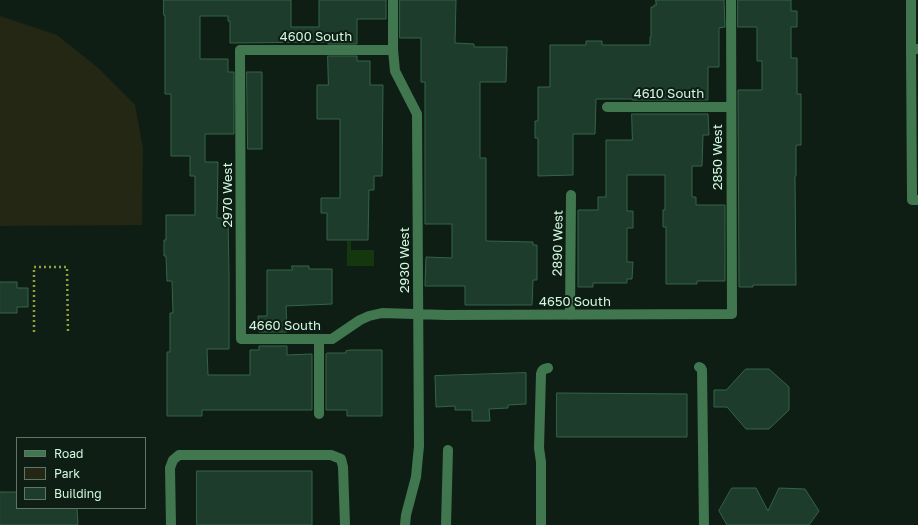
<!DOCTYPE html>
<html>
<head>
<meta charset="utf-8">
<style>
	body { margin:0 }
	#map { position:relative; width:918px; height:525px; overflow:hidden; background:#0f1e15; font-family:"Golos Text",sans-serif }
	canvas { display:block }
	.legend { position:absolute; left:16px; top:437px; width:130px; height:72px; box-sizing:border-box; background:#0f1e15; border:1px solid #5d7666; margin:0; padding:5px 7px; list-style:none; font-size:12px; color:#d2f9df }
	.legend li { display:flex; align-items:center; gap:8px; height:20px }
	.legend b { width:20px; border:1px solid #5d7666 }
</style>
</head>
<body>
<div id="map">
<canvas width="918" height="525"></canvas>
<ul class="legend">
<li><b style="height:5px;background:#40774f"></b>Road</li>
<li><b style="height:11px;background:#232713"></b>Park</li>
<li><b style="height:11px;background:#1e3c2b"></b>Building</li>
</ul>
</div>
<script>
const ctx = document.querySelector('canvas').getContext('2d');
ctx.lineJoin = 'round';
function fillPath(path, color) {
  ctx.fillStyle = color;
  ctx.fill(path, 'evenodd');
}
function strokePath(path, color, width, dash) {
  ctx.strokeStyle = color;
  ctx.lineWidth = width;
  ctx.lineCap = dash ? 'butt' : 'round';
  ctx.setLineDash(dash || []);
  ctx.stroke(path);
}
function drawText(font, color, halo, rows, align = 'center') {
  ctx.font = font + ' "Golos Text",sans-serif';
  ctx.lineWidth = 4;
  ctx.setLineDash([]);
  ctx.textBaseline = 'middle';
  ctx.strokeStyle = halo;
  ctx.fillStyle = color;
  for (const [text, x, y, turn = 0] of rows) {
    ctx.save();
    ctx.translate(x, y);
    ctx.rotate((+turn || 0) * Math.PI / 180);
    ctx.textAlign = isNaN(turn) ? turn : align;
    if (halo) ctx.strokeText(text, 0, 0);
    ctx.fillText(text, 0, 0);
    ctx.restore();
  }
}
fillPath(new Path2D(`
	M0,16l57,19 40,32 38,38 8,43 -1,77 -142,1z`), '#232713');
fillPath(new Path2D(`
	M347,241h4v9h23v16h-27z`), '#14370f');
const building = new Path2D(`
	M164,0h127v27h28v-27h67v19h-29v25h-29v-2l-98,1v-22h-2v-5h-28v43h28v13h6v62h-29v28h13l-1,56h11l1,57v74h-22l1,26h42v-25h9v-4h28v9l25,-1v56h-110v6h-35v-64h3v-39h3l-1,-32h-5l-1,-25h-2v-16h2v-25h29v-39h-5v-20h-19v-62h-6v-79h-1z
	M400,0h56l-1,43 19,1v3h33l-1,35h-26v76h6v83l47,1v3h4v35h-4l-1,25h-67v-19h-40l1,-29 26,1v-34h-27v-142h-4v-44h-21z
	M656,0h68l1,27 -6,1v39h-11v33h-76v-1h-36l-1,35h-22v41l-35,1v-38h-3v-17h3v-34h12v-42h36v-4h16v4h48v-8h1v-30h3v-2h2z
	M738,0h53v11h6v16h-6v31h6v36h4v51h-4l-1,1v30h-1l1,109h-43v2h-14l-1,-197h24v-29h-5v-34h-19z
	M328,56h29v5h13v24h13l-1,91h-8v14h-5l-1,50h-41v-27h-6v-15h19v-79h-23v-34h11z
	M247,72h15v77h-14z
	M632,114h76l1,21h-6l-1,31h-10v31h4v8h29v76h-28v3h-31v-57h-3v-17h2v-35h-38v36h6v17h-6v34h6l-1,17h-5v4h-34v4h-15v-77h20v-13h8v-57h26z
	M292,266h17v3h23v35l-46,2 1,26h-28l-1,-16h9v-46h25z
	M0,282h17v6h11v19h-11v6h-17z
	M351,350h31v66h-35v-6h-21v-56l1,-1h19v-2z
	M746,369h23l20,18v23l-20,19h-23l-19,-22h-13v-17h12z
	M526,373v31l-18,1v3l-19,1 1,12h-18v-11h-17v-4l-19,1 -1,-31z
	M557,393l130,1v43h-130z
	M197,471h115v54h-115z
	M732,488h24l12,23 11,-23 26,1 14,22 -10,14h-82l-8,-14z
	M0,492h17v16h60l1,17h-78z`);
fillPath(building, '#1e3c2b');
strokePath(building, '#336548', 1);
strokePath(new Path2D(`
	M34,332v-65h33l1,66`), '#91a23d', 2.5, [2, 3]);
strokePath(new Path2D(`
	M393,0v50l2,21 22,43 2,332 -3,31 -10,38 -1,10
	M911,0v49h7
	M911,49l1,151h6
	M393,50h-153l1,289h91l28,-19 9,-4 13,-3 64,2 286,-1 -1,-314
	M607,107h124
	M570,315l1,-120
	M319,339v75
	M699,367l2,1 1,2 2,155
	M171,525l-1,-57 3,-8 6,-5h152l10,4 2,8 2,58
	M446,525l2,-75
	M541,525v-63l-2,-14 2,-74c1,-4 2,-5 7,-6`), '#40774f', 10);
drawText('13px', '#d2f9df', '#0f1e15', [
	["4600 South",316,37],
	["4610 South",669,94],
	["2850 West",718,157,-90],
	["2970 West",228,195,-90],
	["2890 West",558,243,-89],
	["2930 West",405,260,-90],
	["4650 South",575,302],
	["4660 South",285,326]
]);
</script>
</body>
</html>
